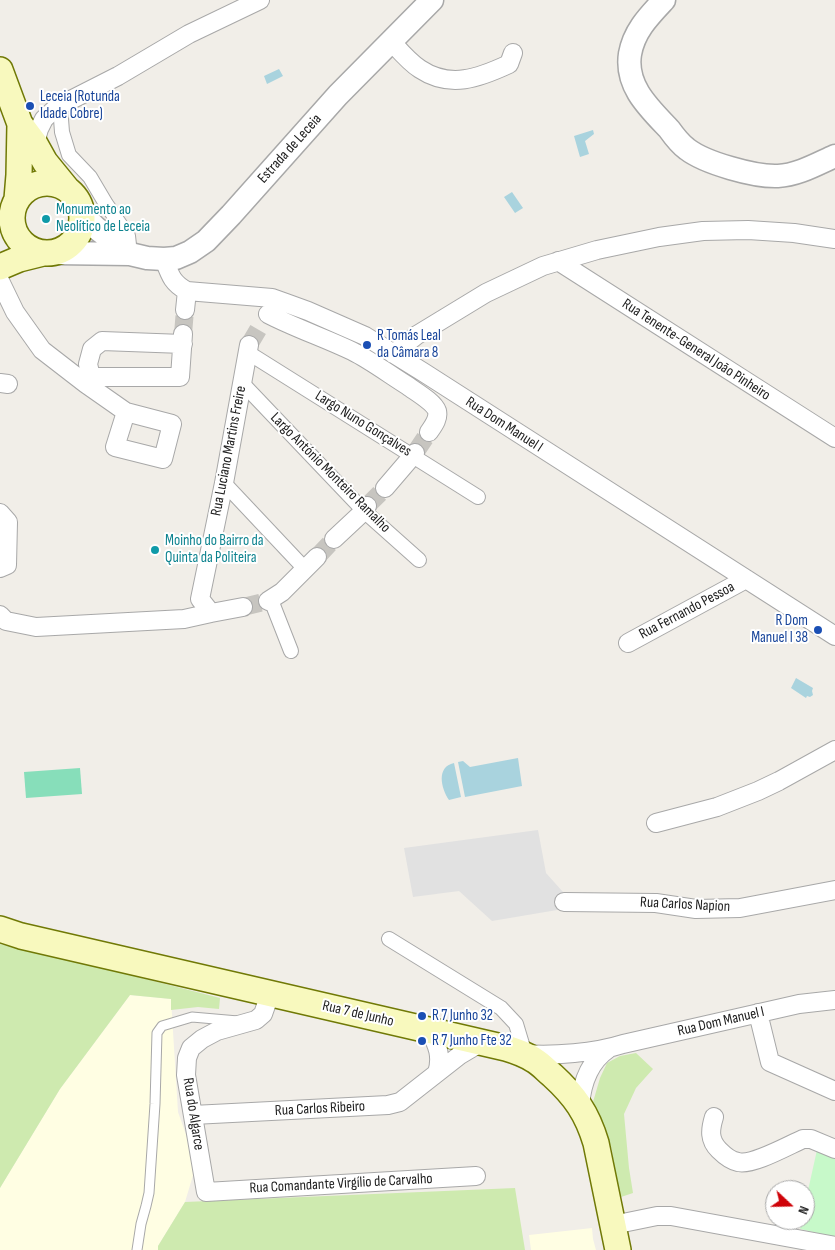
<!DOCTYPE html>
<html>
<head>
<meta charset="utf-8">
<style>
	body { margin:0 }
	#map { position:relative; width:835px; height:1250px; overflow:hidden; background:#f1eee8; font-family:"Sofia Sans Condensed",sans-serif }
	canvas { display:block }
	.north { position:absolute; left:765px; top:1180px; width:50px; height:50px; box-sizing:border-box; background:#fff; border:1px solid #a6a6a6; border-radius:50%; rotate:111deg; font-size:14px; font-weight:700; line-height:20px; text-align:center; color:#212121 }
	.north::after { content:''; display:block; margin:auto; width:18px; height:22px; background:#cf0309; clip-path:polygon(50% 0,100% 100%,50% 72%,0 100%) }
</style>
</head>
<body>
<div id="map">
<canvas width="835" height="1250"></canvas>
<div class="north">N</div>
</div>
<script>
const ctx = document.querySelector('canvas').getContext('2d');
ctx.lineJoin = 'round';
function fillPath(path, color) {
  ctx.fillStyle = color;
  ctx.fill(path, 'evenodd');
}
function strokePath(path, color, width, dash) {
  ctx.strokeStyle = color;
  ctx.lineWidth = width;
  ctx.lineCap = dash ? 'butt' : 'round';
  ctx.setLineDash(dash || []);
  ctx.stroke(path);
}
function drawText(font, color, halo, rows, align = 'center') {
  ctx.font = font + ' "Sofia Sans Condensed",sans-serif';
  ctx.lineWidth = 4;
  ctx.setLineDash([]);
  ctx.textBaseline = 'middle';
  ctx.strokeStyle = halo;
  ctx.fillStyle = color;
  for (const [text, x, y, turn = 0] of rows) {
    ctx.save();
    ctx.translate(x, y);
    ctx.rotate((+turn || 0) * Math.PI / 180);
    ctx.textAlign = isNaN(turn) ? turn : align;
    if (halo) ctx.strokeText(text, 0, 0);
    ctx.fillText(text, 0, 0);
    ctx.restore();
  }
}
fillPath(new Path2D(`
	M130,995l41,4 7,113 12,34 4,26 -9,30 -27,44v4h-158v-62l60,-99z
	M592,1228l1,11 3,11h-65l-2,-15z`), '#fffee3');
fillPath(new Path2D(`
	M0,944l91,21 129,33 -1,11 -21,-2 -27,3v-11l-41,-4 -70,94 -60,99z
	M636,1053l17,16 -17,19 -12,26 5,54 4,25 -15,5 -6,-48 -9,-25 -10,-23 7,-24 7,-15 13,-7z
	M515,1188l10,62h-367v-4l27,-44z`), '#ceeaaf');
fillPath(new Path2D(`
	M817,1150l18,8v79l-35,-8 2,-9h3v-16z`), '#c7f9c9');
fillPath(new Path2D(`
	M80,768l2,26 -56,4 -2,-26z`), '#87deba');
fillPath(new Path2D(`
	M538,830l8,43 17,19v17l-71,12 -33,-30 -46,6 -9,-49z`), '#e1e1e1');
fillPath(new Path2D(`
	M279,69l4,7 -16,8 -3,-8z
	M593,130l1,4 -9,7 4,13 -9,3 -6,-21z
	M512,192l11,16 -8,5 -11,-16z
	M796,678l17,10 -1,3 1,4 -3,2 -3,-1 -1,2 -15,-10z
	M518,758l4,28 -57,11 -7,-35 5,-1 7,6z
	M454,763l7,34 -12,3c-8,-12 -13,-33 5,-37z`), '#a9d3de');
strokePath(new Path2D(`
	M183,334l2,-24
	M249,345l13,-22
	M415,453l14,-21
	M367,506l18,-18
	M317,557l17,-18
	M243,607l25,-6`), '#c7c5c0', 18, [18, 9]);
const service = new Path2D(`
	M137,1250l4,-26 5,-18 3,-13 6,-89 2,-71 5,-7 30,-9 46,4`);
const pedestrian = new Path2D(`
	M60,106l2,26 7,23 21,22 16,27 22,32 2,18
	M247,352l231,145
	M243,384l121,127 55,49
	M224,483l81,86
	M271,600l20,51
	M389,939l112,69 15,16 9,30`);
const minor = new Path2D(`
	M391,41c9,10 18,21 29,28 30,20 59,9 89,-5l4,-11
	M35,144l4,-15 5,-10 13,-12 61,-31 71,-42 71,-34
	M164,259c6,16 8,24 23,32l85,7 14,5 22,8 57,25 58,36 412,264
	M558,261l277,177
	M0,281l15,31 27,38 44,34
	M185,310l2,-19
	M268,314c27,14 57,24 84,37 20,10 38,24 56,35 8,6 26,16 29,25 2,8 -4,15 -8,21
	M183,344l-81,-3 -10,8 -4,15 3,13h89l3,-43
	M393,354l24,-19 69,-42 57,-27 54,-16 62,-13 44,-6 45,-1 46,3 41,6
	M91,377l-5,7 40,28 46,12 -9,35 -48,-12 11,-35
	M0,383l8,1
	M385,488l30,-35
	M0,513l8,9 -1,43 -7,3
	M334,539l30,-28 3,-5
	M268,601l14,-9 35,-35
	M211,613l-11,-14 24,-116 25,-138
	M0,615l6,6 30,6 148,-8 27,-6 32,-6
	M628,643l118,-64
	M656,823l61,-16 41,-16 21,-10 56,-31
	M564,902l92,1 40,6 44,-1 95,-18
	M270,994l-7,20 -7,6 -39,11 -15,8 -11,9 -4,10 -1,17 20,117 270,-16
	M758,1013l12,49 65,29
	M429,1030c9,15 13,27 8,43
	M525,1054c28,2 70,-1 98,-10l176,-40 36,-4
	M580,1105c2,-22 9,-43 28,-56
	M193,1115l195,-10 12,-3 60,-47 22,-13
	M714,1117c-4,13 -5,23 5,33 5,5 12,11 19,12 14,4 51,-17 65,-23h8l24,10
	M613,1225l44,-9h14l164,30`);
const tertiary = new Path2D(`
	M664,0c-15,16 -30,31 -34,54 -5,32 19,54 39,75 5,7 11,15 18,20 18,14 68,28 91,27 20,-1 39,-12 57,-20
	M80,207l8,13 8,8 34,26
	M55,253l75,1 17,4 17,1 12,-1 14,-6 16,-11 25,-26 107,-120 94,-95`);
const secondary = new Path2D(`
	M0,70l20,54 15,20 10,18 22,27
	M12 218a35 35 0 1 1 70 0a35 35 0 1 1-70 0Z
	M17,199l2,-24 1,-51
	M0,267l19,-8 24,-6
	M0,929l21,7 485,112c10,3 19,6 28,12 7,4 12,10 18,15 23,21 35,38 44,68l22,107`);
strokePath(service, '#a8a8a8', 11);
strokePath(pedestrian, '#a8a8a8', 16);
strokePath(minor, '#a8a8a8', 20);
strokePath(tertiary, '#a8a8a8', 25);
strokePath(secondary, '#707906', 28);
strokePath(service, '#fff', 9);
strokePath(pedestrian, '#fff', 14);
strokePath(minor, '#fff', 18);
strokePath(tertiary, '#fff', 22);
strokePath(secondary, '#f8f9be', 25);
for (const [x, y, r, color] of [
	[30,106,5,"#1a4fb4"],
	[46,219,5,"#0f9aa8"],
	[367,345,5,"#1a4fb4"],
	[155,550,5,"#0f9aa8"],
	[818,630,5,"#1a4fb4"],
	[422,1016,5,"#1a4fb4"],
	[422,1041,5,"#1a4fb4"]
]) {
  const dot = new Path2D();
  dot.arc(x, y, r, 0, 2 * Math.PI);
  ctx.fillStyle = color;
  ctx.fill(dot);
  strokePath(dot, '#fff', 2);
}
drawText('15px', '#164399', '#fff', [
	["Leceia (Rotunda",40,97],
	["Idade Cobre)",40,114],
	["R Tomás Leal",377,336],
	["da Câmara 8",377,353],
	["R Dom",808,621,"right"],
	["Manuel I 38",808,638,"right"],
	["R 7 Junho 32",432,1016],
	["R 7 Junho Fte 32",432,1041]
], 'left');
drawText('15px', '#212121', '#fff', [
	["Estrada de Leceia",290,149,-48],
	["Rua Tenente-General João Pinheiro",696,350,33],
	["Largo Nuno Gonçalves",363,424,32],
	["Rua Dom Manuel I",504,425,33],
	["Rua Luciano Martins Freire",229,451,-79],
	["Largo António Monteiro Ramalho",330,473,45],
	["Rua Fernando Pessoa",687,611,-28],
	["Rua Carlos Napion",685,905,3],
	["Rua 7 de Junho",358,1014,13],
	["Rua Dom Manuel I",721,1022,-13],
	["Rua Carlos Ribeiro",320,1109,-3],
	["Rua do Algarce",193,1114,81],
	["Rua Comandante Virgílio de Carvalho",341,1184,-3]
]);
drawText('15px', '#0d838f', '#fff', [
	["Monumento ao",56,210],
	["Neolítico de Leceia",56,227],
	["Moinho do Bairro da",165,541],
	["Quinta da Politeira",165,558]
], 'left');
</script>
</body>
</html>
